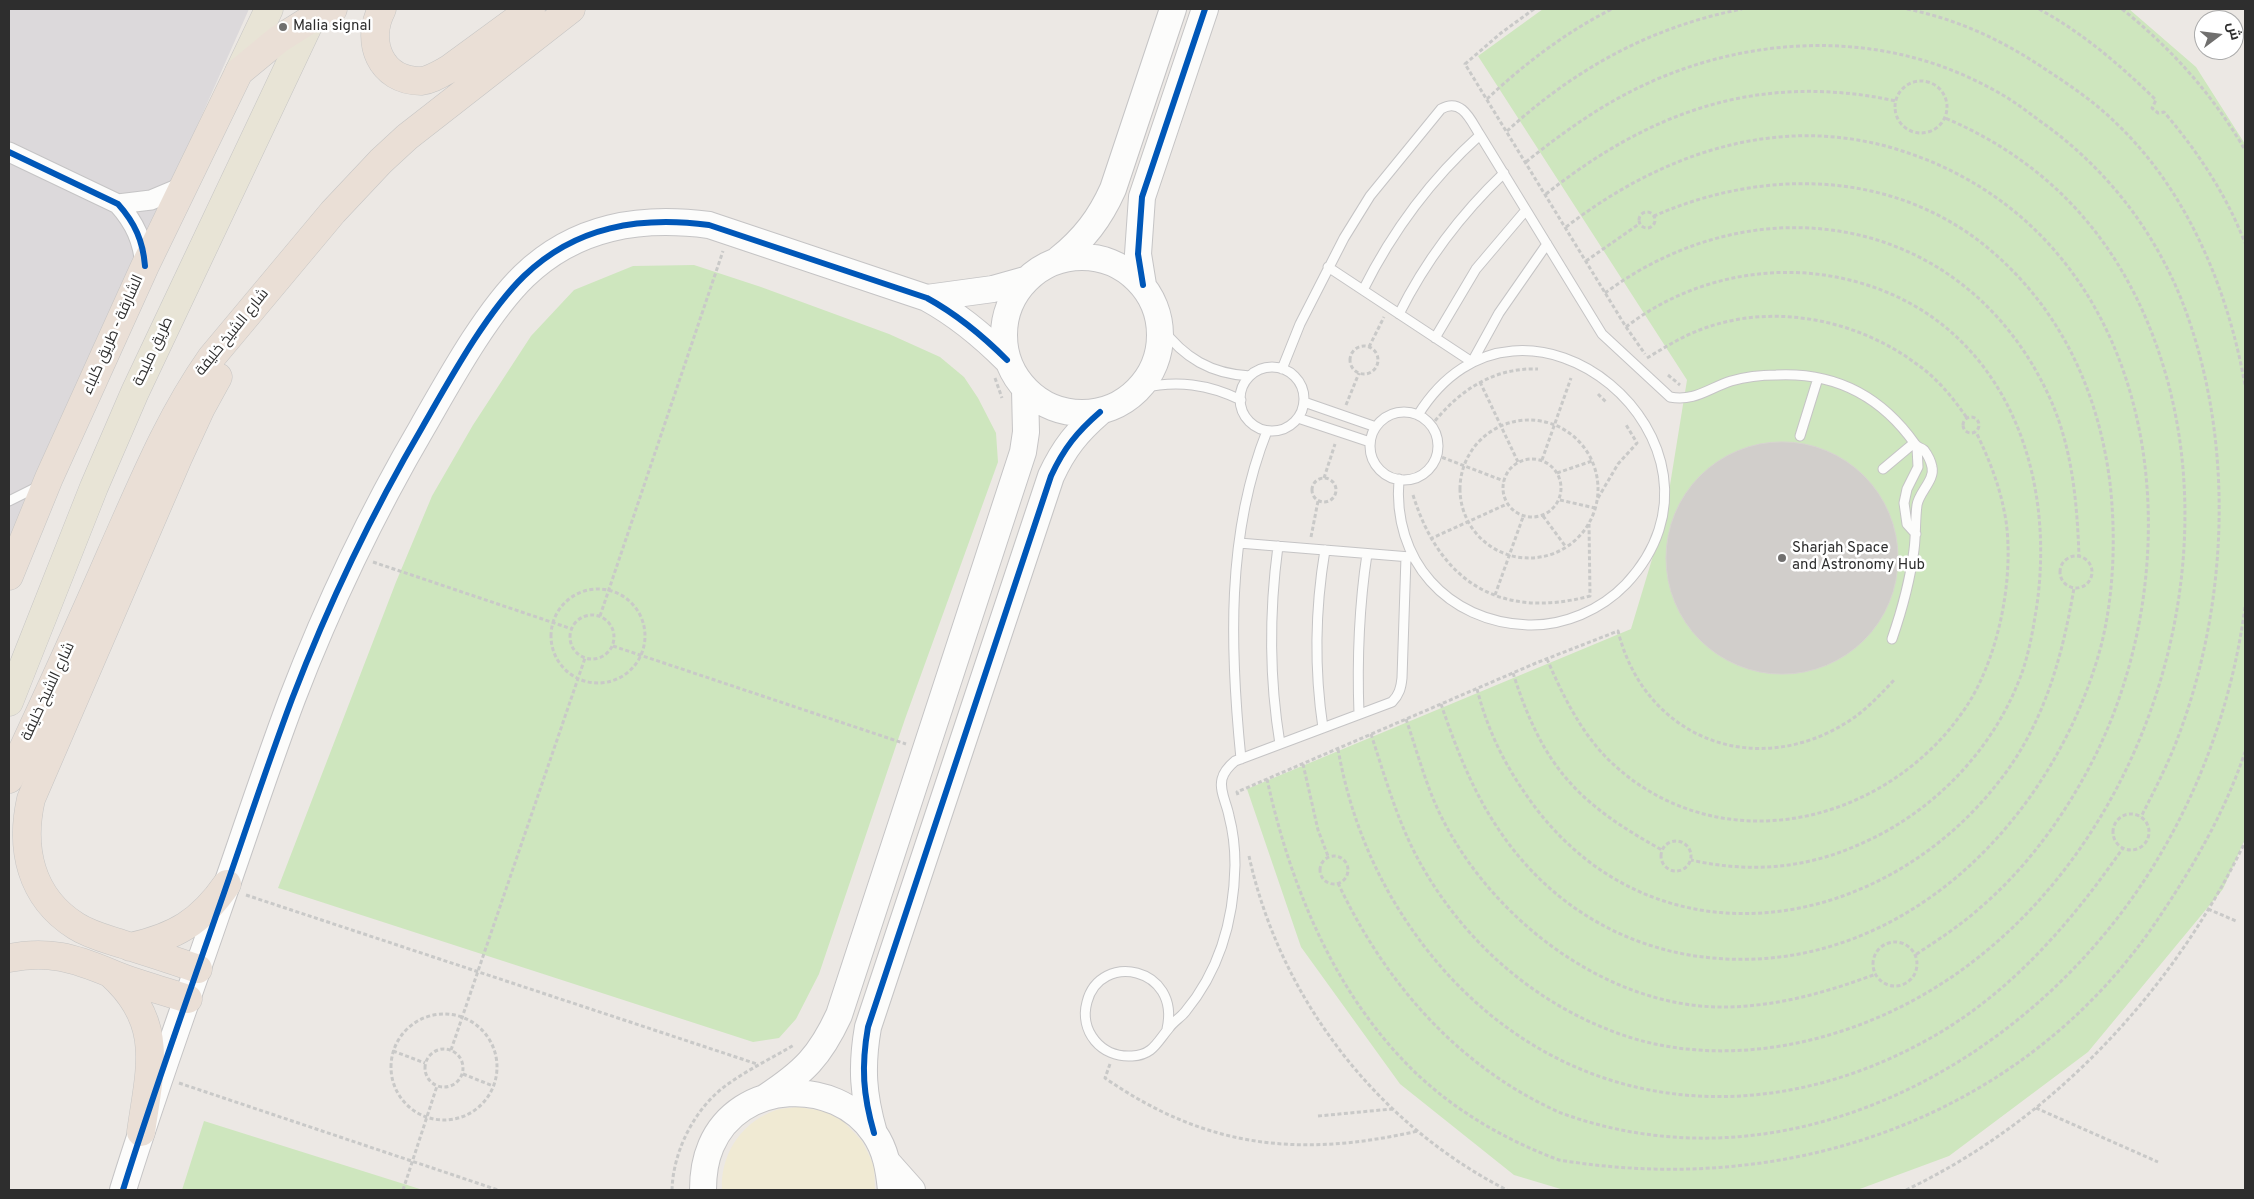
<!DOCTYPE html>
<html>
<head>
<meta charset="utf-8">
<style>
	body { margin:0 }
	#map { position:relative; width:2254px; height:1199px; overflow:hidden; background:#ece8e4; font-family:Overpass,Cairo,sans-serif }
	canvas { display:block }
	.frame { position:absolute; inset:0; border:10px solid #2e2e2e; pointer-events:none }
	.north { position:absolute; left:2194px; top:10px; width:50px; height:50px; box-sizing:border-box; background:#fff; border:1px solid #ababab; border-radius:50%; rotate:75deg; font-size:14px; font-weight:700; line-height:20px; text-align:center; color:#2e2e2e }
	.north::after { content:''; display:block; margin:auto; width:18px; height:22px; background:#706f6e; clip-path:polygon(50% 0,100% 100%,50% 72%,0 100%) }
</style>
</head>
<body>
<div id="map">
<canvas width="2254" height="1199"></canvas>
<div class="frame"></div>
<div class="north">ش</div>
</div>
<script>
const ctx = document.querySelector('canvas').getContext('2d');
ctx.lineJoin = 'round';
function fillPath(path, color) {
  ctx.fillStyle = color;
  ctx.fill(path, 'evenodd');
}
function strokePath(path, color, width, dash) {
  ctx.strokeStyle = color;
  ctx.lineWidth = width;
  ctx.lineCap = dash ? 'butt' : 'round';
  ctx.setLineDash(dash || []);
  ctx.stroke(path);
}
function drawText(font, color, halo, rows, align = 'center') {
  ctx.font = font + ' Overpass,Cairo,sans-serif';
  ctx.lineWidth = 5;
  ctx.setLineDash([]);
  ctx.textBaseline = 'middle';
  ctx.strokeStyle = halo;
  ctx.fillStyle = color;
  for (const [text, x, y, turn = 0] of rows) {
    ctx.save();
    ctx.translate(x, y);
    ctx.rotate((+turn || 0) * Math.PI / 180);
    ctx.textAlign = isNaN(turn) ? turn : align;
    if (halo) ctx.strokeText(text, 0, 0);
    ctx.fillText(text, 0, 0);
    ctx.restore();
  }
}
fillPath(new Path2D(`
	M9,9h240l-240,541z`), '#dcd9db');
fillPath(new Path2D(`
	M1543,9h586l67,58 49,77v695l-22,50 -135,163 -139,104 -92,34h-293l-50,-15 -114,-91 -99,-137 -54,-158 384,-160 34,-113 22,-136 -209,-324z
	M694,265l67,22 128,47 51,23 24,20 14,21 18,35 2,29 -93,257 -86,255 -23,45 -17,19 -26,4 -475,-154 118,-306 36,-86 41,-71 58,-89 43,-46 59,-24z
	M204,1121l219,69h-241z`), '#cee6be');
fillPath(new Path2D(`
	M798,1107l26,4 19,10 19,20 12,24 1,25h-153c-2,-33 17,-65 49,-78 8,-4 18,-4 27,-5z`), '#f0ead3');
const building = new Path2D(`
	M1666 558a116 116 0 1 1 232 0a116 116 0 1 1-232 0Z`);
fillPath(building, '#d1cecb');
strokePath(building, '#d7d4d0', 1);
const lane = new Path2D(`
	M1328,267l144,95 27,-49 48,-69
	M1363,290c30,-60 67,-110 117,-155
	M1399,314c27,-54 61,-99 105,-141
	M1161,327c23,31 50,47 89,49
	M1435,338l41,-69 50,-59
	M1240 399a32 32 0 1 1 64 0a32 32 0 1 1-64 0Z
	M1282,369l18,-45 44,-86 26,-42 71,-87c21,-12 30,12 39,26l122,199 68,63c24,5 39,-9 61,-16 14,-4 30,-6 45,-6 59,-3 105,21 139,69 3,4 5,3 9,6 3,4 7,12 8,17 3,13 -13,25 -15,38 -2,15 -1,30 -3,45 -4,31 -12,60 -22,89
	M1142,388c35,-8 66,-4 99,12
	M1304,402l72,25
	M1370 446a34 34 0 1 1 68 0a34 34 0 1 1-68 0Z
	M1298,418l72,24
	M1800,436l18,-58
	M1883,469l31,-26
	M1399,479c-7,81 48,143 129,146 36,1 73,-15 98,-41 131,-139 -104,-337 -208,-169
	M9,501l28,-14
	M1916,534l-9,-10 -3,-21 3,-14 11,-22 -1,-20
	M1239,543l171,14
	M1278,546c-9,67 -9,131 2,198
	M1359,714c-2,-54 0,-107 8,-160
	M1323,728c-9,-60 -8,-118 2,-178
	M1241,759c-11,-109 -15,-225 26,-328
	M1167,1029c14,-62 -67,-78 -80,-27 -8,29 14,56 45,54 21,-1 25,-14 37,-28 4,-6 11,-10 16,-16 35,-42 49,-93 50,-147 0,-17 -2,-34 -6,-49 -2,-12 -10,-25 -7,-37 2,-8 7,-13 13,-18l157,-59c7,-7 9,-14 10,-24l4,-121`);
const street = new Path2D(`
	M9,152l109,52c17,19 25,37 27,62
	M118,204l33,-4 31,-13`);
const secondary = new Path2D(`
	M1004 335a78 78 0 1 1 156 0a78 78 0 1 1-156 0Z
	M1059,259c25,-20 41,-41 54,-70l60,-180
	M1143,285l-5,-31 4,-57 63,-188
	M927,298l66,-9 32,-9
	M766,1097c38,-25 54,-41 73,-82l184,-563 3,-20 -1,-42
	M874,1133c-11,-38 -13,-66 -6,-106l183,-551c13,-28 26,-44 49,-64
	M888,1163l24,27
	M123,1190c29,-94 63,-187 95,-280 25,-71 48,-142 74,-211 36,-94 80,-186 131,-273 27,-47 63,-113 101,-150 52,-50 116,-60 185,-51l218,73c31,17 55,37 80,62
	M703,1190c0,-15 2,-30 8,-44 28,-66 124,-70 163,-13 12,17 15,37 17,57`);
const primary = new Path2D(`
	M239,72l30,-63
	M9,702l85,-215 41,-95 181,-383`);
const highway = new Path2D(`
	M382,9c-17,32 -2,72 39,72 10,-1 19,-7 28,-12l82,-60
	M9,576l40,-98 96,-212 94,-194 40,-33 32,-20 22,-10
	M9,779c35,-75 69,-149 102,-225 30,-67 57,-135 100,-196l122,-146 48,-51 26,-24 164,-128
	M130,947c45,-10 71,-25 97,-63
	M9,958c39,-8 65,0 101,15 25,11 52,17 78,26
	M198,969c-25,-9 -51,-17 -76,-25 -15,-5 -32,-9 -46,-18 -46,-29 -56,-78 -45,-127l147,-341 23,-50 17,-31
	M111,974c54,49 39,94 30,158`);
strokePath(lane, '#c5c4c5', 11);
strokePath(street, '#c5c4c5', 21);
strokePath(secondary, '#c5c4c5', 28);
strokePath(primary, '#c6c5c4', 29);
strokePath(highway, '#c6c5c4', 29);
strokePath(new Path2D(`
	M1534,9l-33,24 -36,31 161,263 19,27
	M1907,9c49,10 93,30 135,58 26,17 53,35 75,57 71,68 111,166 128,261
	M2039,9c44,24 81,56 117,91l-4,8 6,5 6,-1c34,40 62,82 81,131
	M2122,9c50,40 91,86 123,141
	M1895 107a26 26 0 1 1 52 0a26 26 0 1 1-52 0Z
	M1487,99c37,-35 79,-67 125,-90
	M1507,131c69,-63 144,-104 235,-122
	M1526,162c26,-21 53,-41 82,-58 115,-68 263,-81 382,-16 18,9 34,21 50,33 64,45 113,107 142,180 54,139 47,307 -7,444 -10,25 -22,48 -34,72
	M1546,194c106,-84 215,-122 350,-93
	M1639 220a8 8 0 1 1 16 0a8 8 0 1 1-16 0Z
	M1566,227c95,-73 211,-114 330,-78 256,78 305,384 202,601 -28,58 -68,115 -117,157 -20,18 -43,33 -66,48
	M1586,261l53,-37
	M1605,293c154,-114 359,-78 443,101 24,51 29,106 31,162
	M1626,327c55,-43 129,-62 198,-52 168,25 236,183 212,336 -4,24 -8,48 -18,72 -29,72 -89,132 -160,162 -54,24 -110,28 -167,15
	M1350 360a14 14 0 1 1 28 0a14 14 0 1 1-28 0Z
	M1369,347l15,-30
	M1647,358c20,-12 39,-24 61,-31 70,-24 152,-6 210,38 20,14 35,33 49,53
	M1668,375l12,10
	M995,378l7,20
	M1480,382l38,80
	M1598,394l9,9
	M1346,405l13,-32
	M1963 425a8 8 0 1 1 16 0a8 8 0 1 1-16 0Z
	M1460 489a69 69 0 1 1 138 0a69 69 0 1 1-138 0Z
	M1431,426c26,-34 62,-59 107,-57
	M1436,455l68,26
	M1503 488a29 29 0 1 1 58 0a29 29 0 1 1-58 0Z
	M1542,460l29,-82
	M1557,473l35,-12
	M1312 490a12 12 0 1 1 24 0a12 12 0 1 1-24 0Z
	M1324,478l11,-34
	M1413,495c27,87 87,125 177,101l-1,-72
	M1598,498l20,-34 19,-21 -12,-20
	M1560,500l35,8
	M1543,516l23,31
	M1311,537l7,-36
	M1430,539l77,-35
	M2060 572a16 16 0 1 1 32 0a16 16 0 1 1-32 0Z
	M373,562l199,67
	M551 636a47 47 0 1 1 94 0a47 47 0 1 1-94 0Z
	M1495,595l28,-78
	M570 637a22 22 0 1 1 44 0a22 22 0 1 1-44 0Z
	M600,616l123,-365
	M613,646l293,98
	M1547,659c16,37 35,76 65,104 40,38 94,59 150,58 82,-1 162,-48 206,-117 31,-49 46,-126 38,-183 -5,-32 -16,-60 -30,-89
	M1513,673c30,94 64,130 149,177
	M1477,689c12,47 32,84 61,122 125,159 343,120 459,-27 46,-57 65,-125 77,-196
	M1441,704c15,44 32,88 58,126 45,67 111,111 190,125 199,33 363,-126 412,-309 13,-51 15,-110 9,-163 -12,-95 -52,-179 -127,-239 -95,-75 -222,-75 -329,-28
	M1406,719c12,35 21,71 38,103 51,98 160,182 273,185 55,1 108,-14 159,-33
	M1371,734c15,46 28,93 52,134 44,76 112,135 194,165 68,25 144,22 212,2 269,-78 414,-411 334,-670 -36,-116 -107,-200 -218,-247
	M1338,749c13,73 41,138 86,197 126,164 326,192 503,94 82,-45 143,-116 196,-192
	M1303,764l15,66 10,26
	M1267,779c22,101 63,204 135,280 43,46 98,79 157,101 236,39 468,-46 599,-241 35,-52 67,-107 87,-167
	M1238,795l-1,-3 299,-129 82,-32c27,108 138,150 231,90 17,-11 31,-26 45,-41
	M2113 832a18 18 0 1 1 36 0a18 18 0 1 1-36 0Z
	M1661 856a15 15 0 1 1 30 0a15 15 0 1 1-30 0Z
	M1320 870a14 14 0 1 1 28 0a14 14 0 1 1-28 0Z
	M1249,856c31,142 128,268 258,334
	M1338,883c47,100 121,185 223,230 236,86 487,-60 603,-265 42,-73 70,-157 81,-241
	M246,895l511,169
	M2208,909l28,12
	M1873 964a22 22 0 1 1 44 0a22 22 0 1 1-44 0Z
	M391 1067a53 53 0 1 1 106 0a53 53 0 1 1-106 0Z
	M425 1068a19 19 0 1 1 38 0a19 19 0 1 1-38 0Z
	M451,1050l134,-392
	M393,1051l32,12
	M1110,1064l-5,14c101,70 194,80 313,53
	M463,1074l30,12
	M179,1083l319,107
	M2036,1108l122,54
	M1318,1116l74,-7
	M403,1190l34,-104
	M672,1190c1,-39 23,-83 56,-106 21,-15 44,-26 66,-39
	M1906,1190c149,-71 268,-201 339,-348`), '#c9c9c8', 3, [4, 2.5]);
strokePath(lane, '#fcfcfb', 9);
strokePath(street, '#fcfcfb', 19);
strokePath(secondary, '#fcfcfb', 26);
strokePath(primary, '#e8e4d6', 28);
strokePath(highway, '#eadfd6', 28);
strokePath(new Path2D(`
	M9,152l109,52c17,19 25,37 27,62
	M1143,285l-5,-31 4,-57 63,-188
	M874,1133c-11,-38 -13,-66 -6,-106l183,-551c13,-28 26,-44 49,-64
	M123,1190c29,-94 63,-187 95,-280 25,-71 48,-142 74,-211 36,-94 80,-186 131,-273 27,-47 63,-113 101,-150 52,-50 116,-60 185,-51l218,73c31,17 55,37 80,62`), '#0057b8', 6);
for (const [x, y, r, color] of [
	[283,27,5,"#706f6e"],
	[1782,558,5,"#706f6e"]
]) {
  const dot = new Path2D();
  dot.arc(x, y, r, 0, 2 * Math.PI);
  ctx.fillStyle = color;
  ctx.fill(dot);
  strokePath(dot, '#fff', 2);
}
drawText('15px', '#2e2e2e', '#fff', [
	["Malia signal",293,27],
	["Sharjah Space",1792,549],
	["and Astronomy Hub",1792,566]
], 'left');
drawText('15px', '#2e2e2e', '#fff', [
	["شارع الشيخ خليفة",233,333,-51],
	["الشارقة - طريق كلباء",114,335,-66],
	["طريق مليحة",154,352,-65],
	["شارع الشيخ خليفة",49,692,-65]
]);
</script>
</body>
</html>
